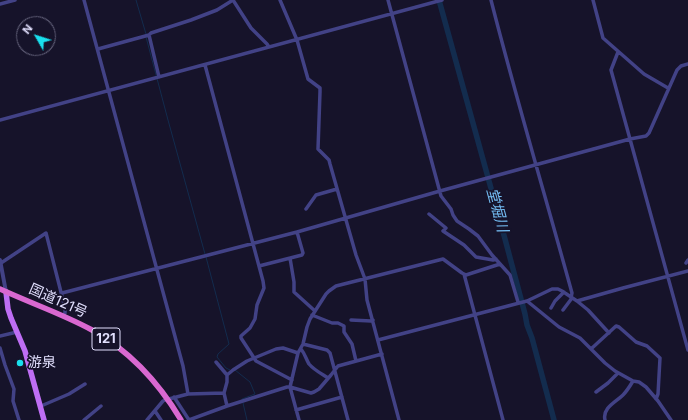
<!DOCTYPE html>
<html>
<head>
<meta charset="utf-8">
<style>
	body { margin:0 }
	#map { position:relative; width:688px; height:420px; overflow:hidden; background:#16132a; font-family:Inter,sans-serif }
	canvas { display:block }
	.north { position:absolute; left:16px; top:16px; width:40px; height:40px; box-sizing:border-box; background:#16132a; border:1px solid #67657e; border-radius:50%; rotate:309deg; font-size:11px; font-weight:700; line-height:16px; text-align:center; color:#e1dffd }
	.north::after { content:''; display:block; margin:auto; width:14px; height:18px; background:#19e0ee; clip-path:polygon(50% 0,100% 100%,50% 72%,0 100%) }
</style>
</head>
<body>
<div id="map">
<canvas width="688" height="420"></canvas>
<div class="north">N</div>
</div>
<script>
const ctx = document.querySelector('canvas').getContext('2d');
ctx.lineJoin = 'round';
function strokePath(path, color, width, dash) {
  ctx.strokeStyle = color;
  ctx.lineWidth = width;
  ctx.lineCap = dash ? 'butt' : 'round';
  ctx.setLineDash(dash || []);
  ctx.stroke(path);
}
function drawText(font, color, halo, rows, align = 'center') {
  ctx.font = font + ' Inter,"Noto Sans JP",sans-serif';
  ctx.lineWidth = 3.5;
  ctx.setLineDash([]);
  ctx.textBaseline = 'middle';
  ctx.strokeStyle = halo;
  ctx.fillStyle = color;
  for (const [text, x, y, turn = 0] of rows) {
    ctx.save();
    ctx.translate(x, y);
    ctx.rotate((+turn || 0) * Math.PI / 180);
    ctx.textAlign = isNaN(turn) ? turn : align;
    if (halo) ctx.strokeText(text, 0, 0);
    ctx.fillText(text, 0, 0);
    ctx.restore();
  }
}
strokePath(new Path2D(`
	M136,0l10,34
	M146,37l22,83 37,134
	M206,257l23,87 -11,10 -1,3 9,11 4,2
	M235,370l15,12 5,12 -13,5v1
	M243,403l4,17`), '#132c4e', 1);
strokePath(new Path2D(`
	M439,0l66,239 20,75 2,11 5,13 22,82`), '#132c4e', 5.5);
strokePath(new Path2D(`
	M84,0l99,366 5,28
	M233,0l18,28 16,16 2,3
	M280,0l17,40 11,39 12,9v4l-2,57 11,11 1,4 26,91 9,24 2,21 32,120
	M388,0l53,196 10,13 2,6 4,6 12,8 9,7 14,19 18,20 8,27
	M491,0c25,98 54,195 81,293l-1,5
	M593,0l10,38 41,36 24,14
	M0,4l15,-4
	M149,35l10,42
	M98,49l51,-14 2,-2 40,-13 26,-10 16,-10
	M618,52l-7,18 77,280
	M205,65l58,216 1,7 -7,17 -2,14 -5,9 -9,8v2l15,23 36,19
	M0,120l442,-120
	M306,209l10,-14 21,-6
	M429,214l17,14 -3,3 21,14 12,12 17,3 3,-1
	M290,258l4,24v10l21,19
	M1,263l45,-30 19,75v5l-2,3
	M686,263l2,-3
	M259,266l43,-11 1,-2 -6,-21
	M464,274l39,146
	M62,293l235,-61 143,-41 190,-52 16,-3 3,-3 28,-63 4,-4 7,-2
	M527,301l32,26 21,11 25,25 10,8 18,10 6,1 7,5 12,14 13,19
	M577,301l11,9 21,23
	M551,308l4,-7 9,-9
	M563,310l9,-12
	M312,315l20,8h6l6,3v6l8,12 4,17
	M351,320l20,1 2,-1
	M0,336l17,-4
	M378,340l149,-39 25,-12h6l4,2 15,10 46,-13 65,-17
	M303,344l24,6 3,3 18,67
	M0,348l5,17 9,24 -1,12 6,19
	M301,349c4,5 5,10 8,15 5,6 13,10 19,14
	M591,349l25,-23 3,1 17,15 11,4 13,12 -2,36 -2,5
	M216,362l11,13
	M596,392l12,-9 10,-10
	M174,397l15,23 38,-14 60,-19h3l21,6 3,-1 5,-3 12,-14 7,-9 44,-12
	M41,406l28,-12 16,-10
	M227,406l-3,-13 3,-11v-7l6,-5 14,-9 29,-12 7,-1 15,5
	M296,410l46,-13
	M155,411l6,9
	M84,420l17,-14
	M147,420l16,-19 2,-1 23,-6 36,-1
	M299,420l-9,-33 8,-34 5,-9 4,-17 3,-8 16,-25 3,-3 7,-5 107,-27 19,14 4,2 34,-11
	M605,420c-3,-12 11,-18 18,-25 4,-4 7,-9 10,-14`), '#424286', 3.5);
strokePath(new Path2D(`
	M0,260l6,32`), '#424286', 4);
strokePath(new Path2D(`
	M6,292l2,17 3,9 14,33 19,69`), '#be6ef4', 5.5);
strokePath(new Path2D(`
	M0,289c30,14 63,25 92,41 38,21 67,53 89,90`), '#d968d0', 5.5);
for (const [x, y, r, color] of [
	[20,363,4,"#19e0ee"]
]) {
  const dot = new Path2D();
  dot.arc(x, y, r, 0, 2 * Math.PI);
  ctx.fillStyle = color;
  ctx.fill(dot);
  strokePath(dot, '#16132a', 1.5);
}
for (const [x, y, w] of [
	[106,339,28]
]) {
  const box = new Path2D();
  box.roundRect(x - w / 2, y - 11, w, 22, 3);
  ctx.fillStyle = '#16132a';
  ctx.fill(box);
  strokePath(box, '#e1dffd', 1);
}
drawText('bold 13px', '#e1dffd', null, [
	["121",106,339]
]);
drawText('14px', '#e1dffd', '#16132a', [
	["国道121号",58,301,24]
]);
drawText('14px', '#e1dffd', '#16132a', [
	["游泉",28,363]
], 'left');
drawText('italic 15px', '#75bef5', '#16132a', [
	["堂堀川",497,210,75]
]);
</script>
</body>
</html>
